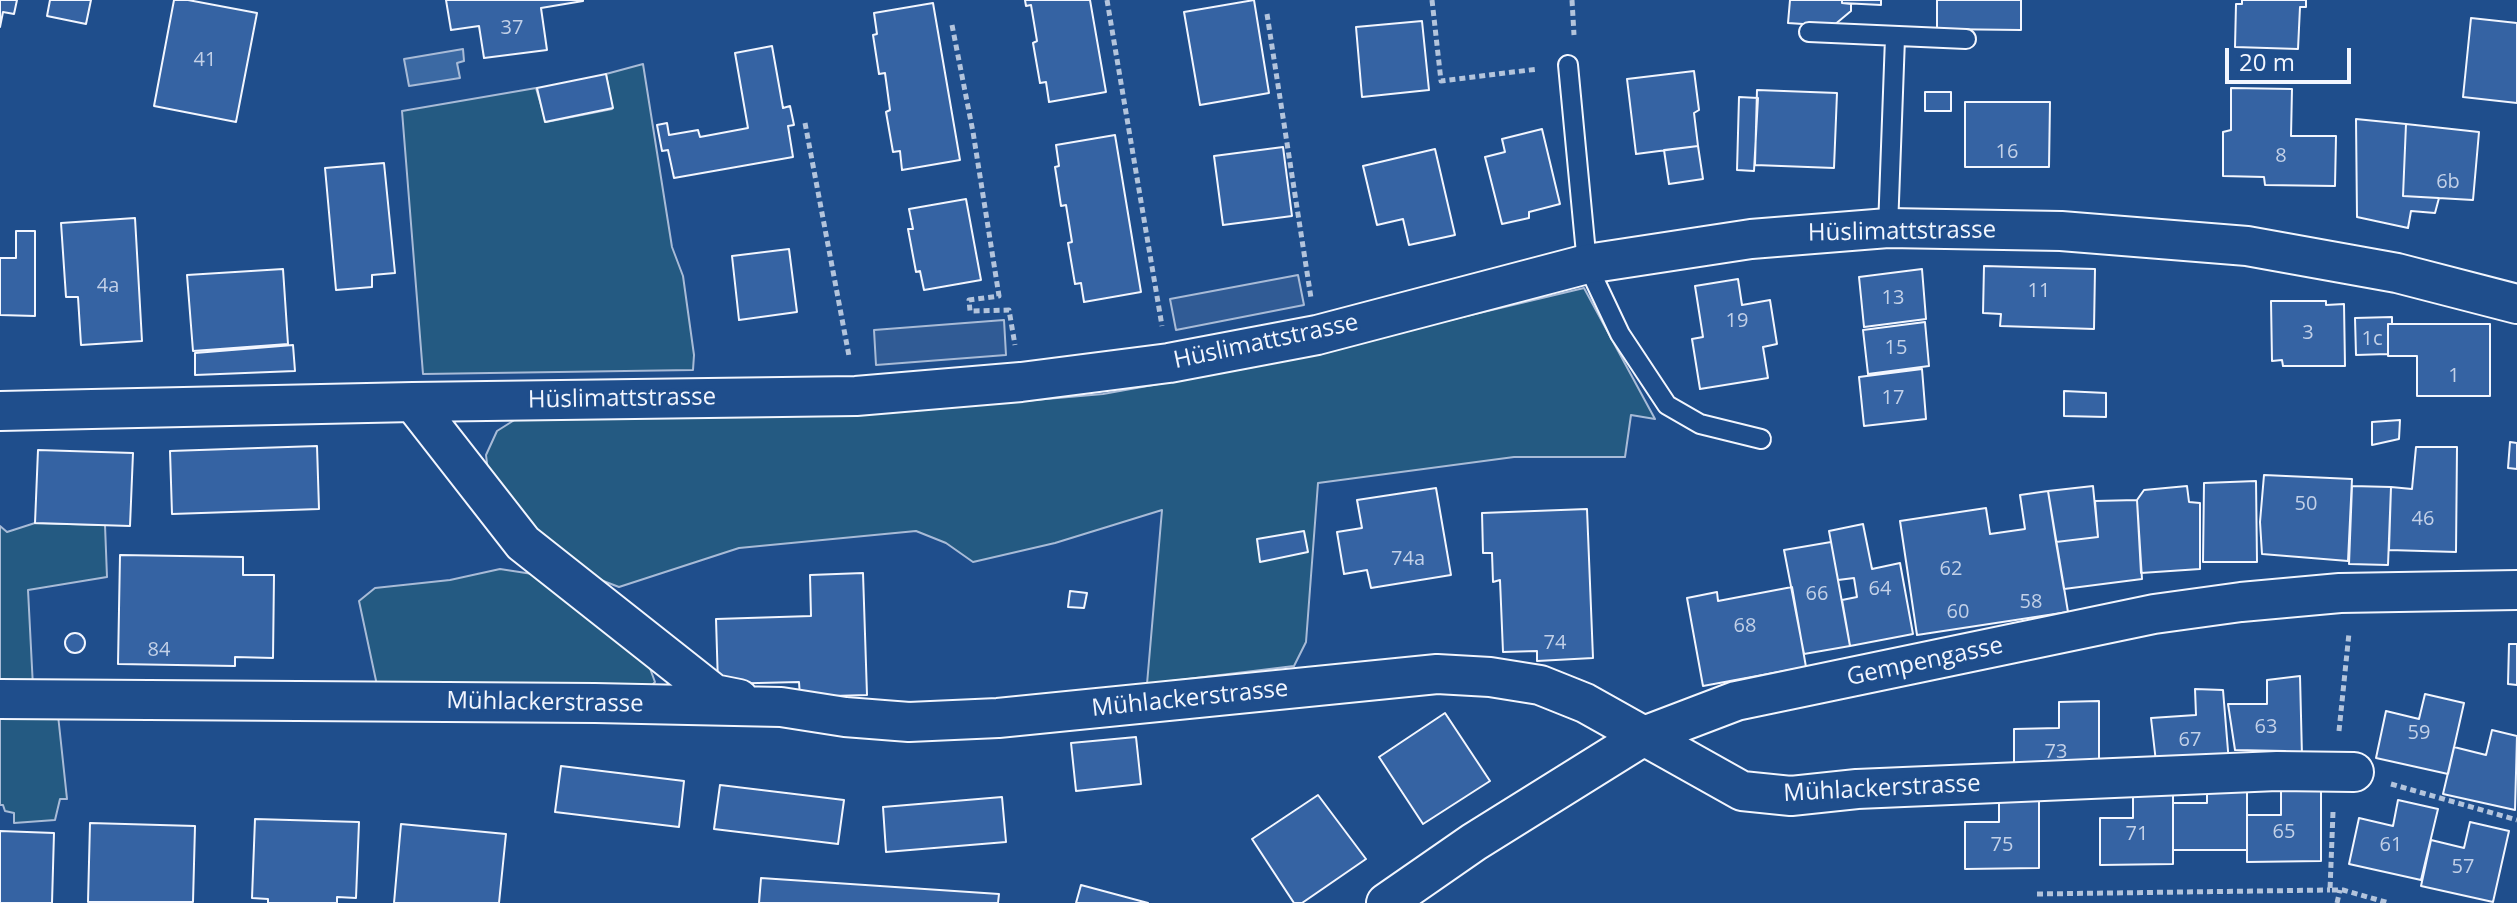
<!DOCTYPE html>
<html>
<head>
<meta charset="utf-8">
<style>
	body { margin:0 }
	#map { position:relative; width:2517px; height:903px; overflow:hidden; background:#1f4e8c; font-family:"Open Sans",sans-serif }
	canvas { display:block }
	.scale { position:absolute; left:2225px; top:48px; width:126px; height:36px; box-sizing:border-box; border:4px solid #f2f6ff; border-top:0; padding-left:10px; font-size:24px; line-height:28px; white-space:nowrap; color:#f2f6ff; -webkit-text-stroke:6px #1f4e8c; paint-order:stroke }
</style>
</head>
<body>
<div id="map">
<canvas width="2517" height="903"></canvas>
<div class="scale">20 m</div>
</div>
<script>
const ctx = document.querySelector('canvas').getContext('2d');
ctx.lineJoin = 'round';
function fillPath(path, color) {
  ctx.fillStyle = color;
  ctx.fill(path, 'evenodd');
}
function strokePath(path, color, width, dash) {
  ctx.strokeStyle = color;
  ctx.lineWidth = width;
  ctx.lineCap = dash ? 'butt' : 'round';
  ctx.setLineDash(dash || []);
  ctx.stroke(path);
}
function drawText(font, color, halo, rows, align = 'center') {
  ctx.font = font + ' "Open Sans",sans-serif';
  ctx.lineWidth = 6;
  ctx.setLineDash([]);
  ctx.textBaseline = 'middle';
  ctx.strokeStyle = halo;
  ctx.fillStyle = color;
  for (const [text, x, y, turn = 0] of rows) {
    ctx.save();
    ctx.translate(x, y);
    ctx.rotate((+turn || 0) * Math.PI / 180);
    ctx.textAlign = isNaN(turn) ? turn : align;
    if (halo) ctx.strokeText(text, 0, 0);
    ctx.fillText(text, 0, 0);
    ctx.restore();
  }
}
const green = new Path2D(`
	M643,64l29,183 11,29 11,79 -1,15 -270,4 -21,-263 134,-23 10,34 66,-13 -6,-35z
	M1584,288l71,131 -24,-4 -6,42h-111l-196,26 -12,159 -12,24 -147,18 15,-174 -107,33 -82,19 -27,-19 -30,-12 -177,17 -120,39 -34,-13 -40,-30 -56,-64 -3,-25 11,-24 19,-12 427,-11 160,-14 150,-27z
	M35,523l70,2 2,52 -79,13 5,97h-33v-161l7,6z
	M500,569l39,6 109,88 7,19 -11,12 -266,-4 -19,-89 16,-13 75,-8z
	M0,715h58l9,84h-7l-5,21 -41,3v-10l-9,-2 -2,-6h-3z`);
fillPath(green, '#245a82');
strokePath(green, '#a8bbd7', 2);
const parking = new Path2D(`
	M1298,275l6,30 -128,25 -6,-31z
	M1004,320l2,35 -130,10 -2,-35z`);
fillPath(parking, '#305b95');
strokePath(parking, '#a8bbd7', 2);
const water = new Path2D(`
	M463,49l1,12 -7,2 3,15 -51,8 -5,-27z`);
fillPath(water, '#3b69a3');
strokePath(water, '#a8bbd7', 2);
const building = new Path2D(`
	M0,0h17l-3,14 -11,-2 -3,15z
	M50,0h41l-5,24 -39,-8z
	M174,0h14l69,13 -21,109 -82,-16z
	M446,0h137v1l-42,7 6,42 -63,8 -5,-32 -28,4z
	M1025,0h65l16,92 -57,10 -3,-20 -6,1 -7,-40 4,-2 -6,-36 -5,1z
	M1254,0l15,93 -69,12 -16,-93z
	M1790,0h52v3l9,1v7l-18,15 -45,-3z
	M1842,0h39v5l-39,-2z
	M1937,0h84v30l-84,-1z
	M2242,0h64v7h-6l-2,42 -63,-2 1,-43h6z
	M933,3l27,157 -58,10 -2,-19 -7,1 -7,-40 4,-2 -5,-37 -6,1 -6,-39 4,-1 -3,-21z
	M2471,18l46,5v80l-54,-6z
	M1422,21l7,69 -67,7 -6,-70z
	M772,46l11,62 7,-2 4,19 -6,1 5,31 -119,21 -6,-28 -6,1 -5,-26 10,-2 2,12 29,-5 2,7 48,-9 -13,-75z
	M1694,71l5,39 -5,3 4,33 -62,8 -9,-75z
	M606,74l7,34 -68,14 -8,-34z
	M2231,88l61,1 -1,47h45l-1,50 -70,-1 -1,-8 -41,-1v-44l8,-2z
	M1757,90l80,3 -3,75 -79,-3z
	M1925,92h26v19h-26z
	M1739,97l19,1 -4,73 -17,-1z
	M1965,102h85l-1,65h-84z
	M2356,119l50,5 -3,72 36,2 -4,15 -24,-2 -3,17 -51,-11z
	M2406,124l73,8 -6,68 -70,-4z
	M1542,129l18,75 -31,8v6l-27,6 -17,-67 20,-5 -3,-13z
	M1115,135l26,157 -57,10 -3,-19 -6,1 -7,-41 4,-1 -6,-37 -5,1 -6,-39 4,-1 -3,-21z
	M1698,146l5,33 -34,5 -5,-34z
	M1283,147l9,69 -69,9 -9,-69z
	M1435,149l20,86 -46,10 -6,-26 -26,6 -14,-59z
	M384,163l11,110 -23,2v12l-36,3 -11,-122z
	M966,199l15,81 -57,10 -4,-19 -4,1 -8,-43h5l-4,-20z
	M135,218l7,123 -61,4 -3,-48h-12l-5,-74z
	M16,231h19v85l-35,-1v-57h16z
	M789,249l8,63 -58,8 -7,-64z
	M1984,266l111,3 -1,60 -94,-3 1,-12 -18,-1z
	M283,269l5,75 -95,7 -6,-76z
	M1922,269l4,50 -62,8 -5,-50z
	M1738,279l4,26 28,-5 7,44 -14,3 5,31 -68,11 -8,-50 11,-2 -8,-51z
	M2271,301h55v4l18,-1 1,62h-62l-1,-6 -10,1z
	M2392,317v7h-4v30l-32,1 -1,-37z
	M1925,322l4,44 -61,8 -5,-44z
	M2388,324h102v72h-73v-40h-29z
	M293,345l2,26 -100,4v-22z
	M1922,369l4,50 -62,7 -5,-49z
	M2064,391l42,2v24l-42,-1z
	M2400,420l-1,19 -27,6v-23z
	M2510,442l7,1v26l-9,-1z
	M317,446l2,63 -147,5 -2,-63z
	M2416,447h41l-1,105 -67,-2 2,-63 21,2z
	M38,450l95,3 -3,73 -95,-3z
	M2264,475l88,4 -4,82 -86,-7 -2,-32z
	M2256,481l1,81h-54l1,-79z
	M2093,486l5,51 -42,5 -8,-51z
	M2187,486l2,16 11,1v66l-59,4 -4,-73 7,-10z
	M2352,486l39,1 -3,78 -39,-1z
	M1436,488l15,87 -80,13 -4,-18 -23,4 -7,-42 25,-4 -5,-28z
	M2048,491l20,121 -151,23 -17,-114 86,-13 4,26 35,-5 -5,-34z
	M2137,500l5,79 -78,10 -8,-47 42,-5 -3,-36z
	M1587,509l6,149 -56,3v-10l-34,1 -3,-72 -7,2 -1,-29h-9l-1,-40z
	M1863,524l9,45 28,-6 13,71 -63,12 -8,-46 15,-3 -3,-19 -16,2 -9,-49z
	M1304,531l4,21 -48,10 -3,-23z
	M1831,542l19,104 -46,8 -20,-104z
	M120,555l123,2v18h31l-1,83 -38,-1v9l-117,-2z
	M863,573l4,122 -67,2 -1,-15 -81,2 -2,-65 95,-3 -1,-41z
	M1792,587l14,80 -103,19 -16,-88 30,-6 1,9z
	M1070,591l17,2 -3,15 -16,-1z
	M65 643a10 10 0 1 1 20 0a10 10 0 1 1-20 0Z
	M2509,644h8v41l-9,-1z
	M2300,676l2,80 -15,2 -2,-7 -50,-1 -7,-46h39v-24z
	M2195,689l28,1 6,73 -73,-1 -5,-44 45,-3z
	M2425,694l39,9 -16,71 -72,-16 10,-47 33,8z
	M2099,701v74l-85,1v-47l45,-1v-26z
	M1445,713l45,68 -67,43 -44,-67z
	M2492,730l25,6 -2,74 -72,-16 11,-47 32,8z
	M1136,737l5,47 -65,7 -5,-48z
	M561,766l123,15 -5,46 -124,-15z
	M2207,777h40v73h-74v-47h34z
	M720,785l124,15 -6,44 -124,-15z
	M2281,789h40v72l-74,1v-47h34z
	M2173,791v73l-73,1v-47h33v-26z
	M1318,795l48,64 -64,44h-8l-42,-64z
	M1999,795h40v73l-74,1v-47h34z
	M1002,797l4,45 -120,10 -3,-45z
	M2398,800l40,9 -17,71 -72,-16 10,-46 34,8z
	M255,819l104,3 -3,76 -19,-1v6h-69v-4l-16,-1z
	M2470,822l39,9 -16,71 -72,-16 10,-46 33,8z
	M90,823l105,3 -2,76h-105z
	M401,824l105,10 -7,69h-105z
	M0,831l54,2 -2,70h-52z
	M761,878l238,16 -1,9h-239z
	M1081,885l67,18h-72z`);
fillPath(building, '#3563a3');
strokePath(building, '#f2f6ff', 2);
const lane = new Path2D(`
	M1809,32l157,7
	M1568,65l19,199 33,70 47,71 33,19 61,15
	M1888,228l7,-190`);
const street = new Path2D(`
	M413,402l110,141 191,151 25,5
	M0,411l413,-9 443,-6 165,-14 148,-19 148,-28 270,-71 164,-25 137,-11 173,3 186,15 150,27 120,31
	M0,699l595,4 186,4 64,10 64,5 89,-4 439,-44 53,3 50,8 45,18 157,88 49,5 66,-7 420,-18 77,1
	M1386,903l88,-61 170,-106 92,-35 418,-87 87,-12 99,-9 177,-3`);
strokePath(lane, '#f2f6ff', 22);
strokePath(street, '#f2f6ff', 42);
strokePath(new Path2D(`
	M1107,0l55,326
	M1432,0l9,81 97,-12
	M1572,0l2,35
	M1267,14l44,284
	M952,25l21,107 26,164 -30,4 1,11 39,-1 6,35
	M805,123l44,233
	M2339,731l10,-98
	M2391,784l126,36
	M2333,812l-3,78h13l46,13
	M2037,894l293,-4
	M2337,903l3,-13`), '#b3c4dc', 5, [6, 4]);
strokePath(lane, '#1f4e8c', 18);
strokePath(street, '#1f4e8c', 38);
drawText('20px', '#c3d1e8', null, [
	["37",512,28],
	["41",205,60],
	["16",2007,152],
	["8",2281,156],
	["6b",2448,182],
	["4a",108,286],
	["11",2039,291],
	["13",1893,298],
	["19",1737,321],
	["3",2308,333],
	["1c",2372,339],
	["15",1896,348],
	["1",2454,376],
	["17",1893,398],
	["50",2306,504],
	["46",2423,519],
	["74a",1408,559],
	["62",1951,569],
	["64",1880,589],
	["66",1817,594],
	["58",2031,602],
	["60",1958,612],
	["68",1745,626],
	["74",1555,643],
	["84",159,650],
	["63",2266,727],
	["59",2419,733],
	["67",2190,740],
	["73",2056,752],
	["65",2284,832],
	["71",2137,834],
	["75",2002,845],
	["61",2391,845],
	["57",2463,867]
]);
drawText('24px', '#f2f6ff', '#1f4e8c', [
	["Hüslimattstrasse",1902,232,-1],
	["Hüslimattstrasse",1266,342,-12],
	["Hüslimattstrasse",622,399,-1],
	["Gempengasse",1925,662,-12],
	["Mühlackerstrasse",1190,699,-6],
	["Mühlackerstrasse",545,703,1],
	["Mühlackerstrasse",1882,789,-3]
]);
</script>
</body>
</html>
